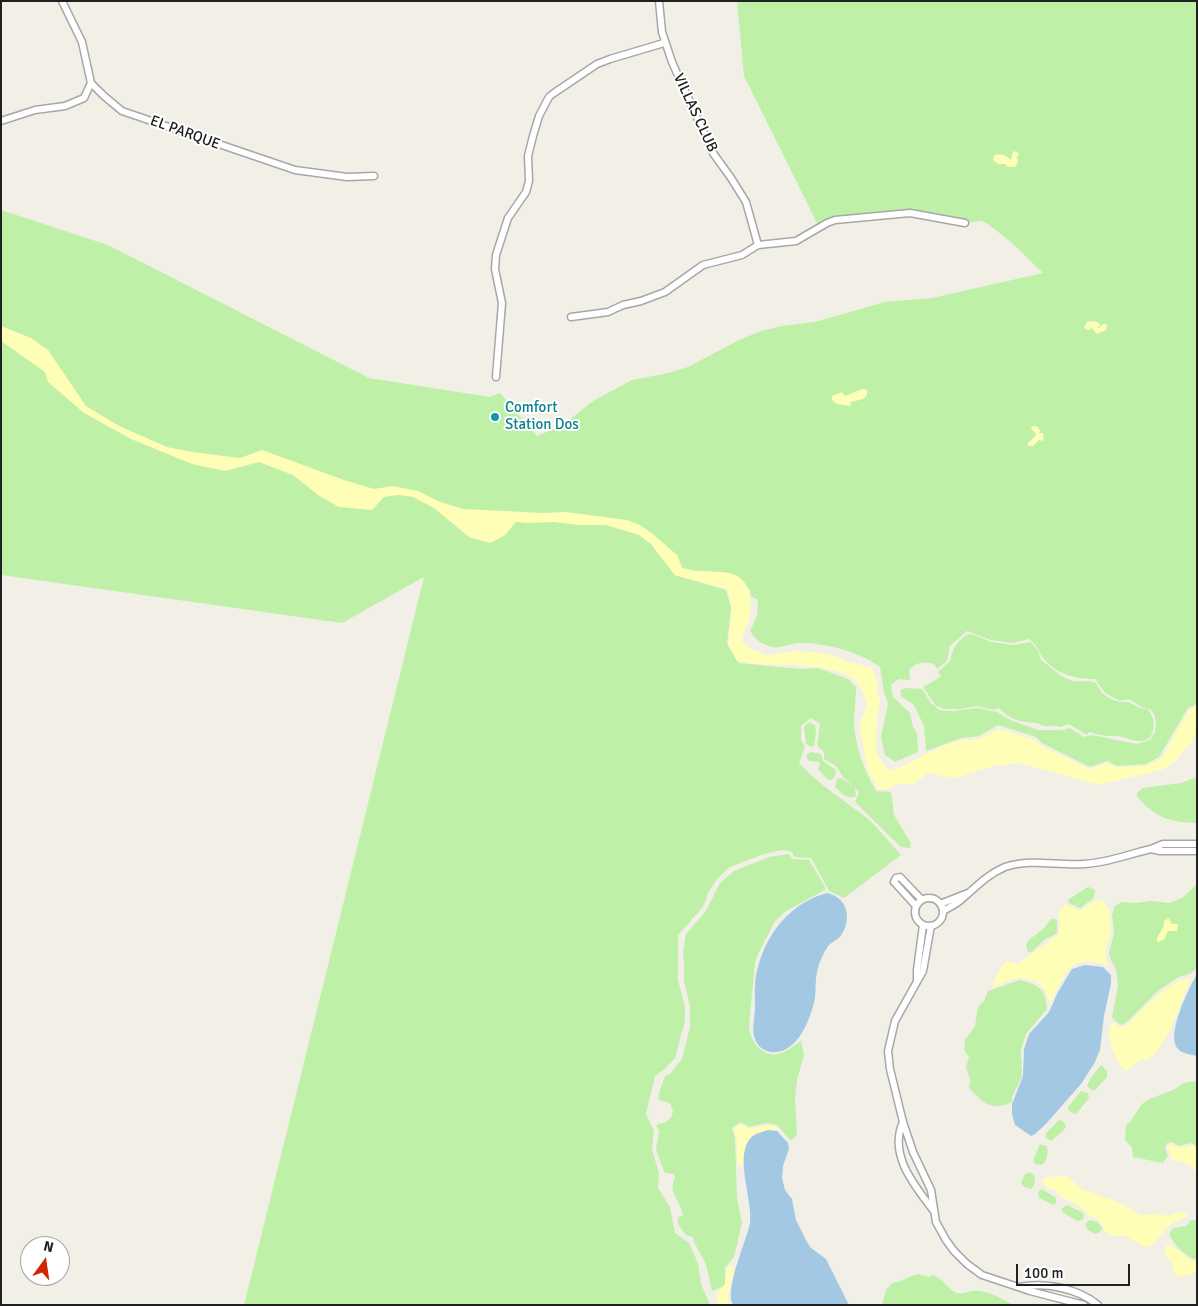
<!DOCTYPE html>
<html>
<head>
<meta charset="utf-8">
<style>
	body { margin:0 }
	#map { position:relative; width:1198px; height:1306px; overflow:hidden; background:#f2f0e6; font-family:Signika,sans-serif }
	canvas { display:block }
	.frame { position:absolute; inset:0; border:2px solid #202020; pointer-events:none }
	.north { position:absolute; left:20px; top:1236px; width:50px; height:50px; box-sizing:border-box; background:#fff; border:1px solid #a6a6a6; border-radius:50%; rotate:14deg; font-size:14px; font-weight:700; line-height:20px; text-align:center; color:#202020 }
	.north::after { content:''; display:block; margin:auto; width:18px; height:22px; background:#d02700; clip-path:polygon(50% 0,100% 100%,50% 72%,0 100%) }
	.scale { position:absolute; left:1016px; top:1264px; width:114px; height:22px; box-sizing:border-box; border:2px solid #202020; border-top:0; padding-left:6px; font-size:15px; line-height:18px; white-space:nowrap; color:#202020; -webkit-text-stroke:4px #fff; paint-order:stroke }
</style>
</head>
<body>
<div id="map">
<canvas width="1198" height="1306"></canvas>
<div class="frame"></div>
<div class="north">N</div>
<div class="scale">100 m</div>
</div>
<script>
const ctx = document.querySelector('canvas').getContext('2d');
ctx.lineJoin = 'round';
function fillPath(path, color) {
  ctx.fillStyle = color;
  ctx.fill(path, 'evenodd');
}
function strokePath(path, color, width, dash) {
  ctx.strokeStyle = color;
  ctx.lineWidth = width;
  ctx.lineCap = dash ? 'butt' : 'round';
  ctx.setLineDash(dash || []);
  ctx.stroke(path);
}
function drawText(font, color, halo, rows, align = 'center') {
  ctx.font = font + ' Signika,sans-serif';
  ctx.lineWidth = 4;
  ctx.setLineDash([]);
  ctx.textBaseline = 'middle';
  ctx.strokeStyle = halo;
  ctx.fillStyle = color;
  for (const [text, x, y, turn = 0] of rows) {
    ctx.save();
    ctx.translate(x, y);
    ctx.rotate((+turn || 0) * Math.PI / 180);
    ctx.textAlign = isNaN(turn) ? turn : align;
    if (halo) ctx.strokeText(text, 0, 0);
    ctx.fillText(text, 0, 0);
    ctx.restore();
  }
}
fillPath(new Path2D(`
	M737,1h460v703l-9,4 -29,49 -13,7 -29,2 -10,-5 -17,6 -48,-24 -6,-6 -38,-12 -19,11 -18,2 -35,13 -2,-25 -10,-21 -13,-9 -1,-5 5,-3 17,1 9,14 8,7 13,1 26,-3 19,4 13,8 28,10h24l8,-2 14,9 8,-2 45,9 13,-4 5,-8 1,-10 -2,-8 -4,-5 -9,-2 -12,-8 -9,2 -15,-8 -10,-14c-19,0 -37,-4 -50,-19 -8,-8 -6,-15 -17,-21l-15,4 -22,-3 -24,-9 -17,15 -3,15 -10,8 -3,-5c-11,-3 -17,-2 -25,6l1,10 -11,-1 -8,6 2,12 17,16 3,14 4,7 1,18 -23,10 -10,-7 -4,-18 7,-33 -4,-12 -4,-25c-19,-15 -57,-25 -81,-24 -9,0 -19,6 -27,4 -11,-3 -16,-7 -22,-16l7,-15 1,-16 -7,-4 -1,-6 -21,-17 -35,-2 -12,-3 -5,-13 -35,-18 9,7 24,31 51,15 5,18 -4,36 12,19 61,6 18,-1 30,11 8,8c0,12 -2,24 -2,36 1,23 10,47 22,68l15,1 3,23 17,28 -1,5 -9,-1 -46,-45 4,-10 -4,-4 1,8c-7,5 -16,-4 -21,-9l2,-8 4,-1 11,7 -9,-8 -7,-11 -12,-7v-7l-7,-6 3,-22 -9,-6 -10,8v14l4,7 -6,16c16,18 44,37 64,52 14,11 26,27 38,40l-57,43 -15,-7 -18,-33 -17,-1 -2,-5 -9,-2 -19,4 -34,13 -13,12 -9,14 -5,14 -25,28v45l7,27v14l-10,37 -9,10 -11,8 -9,38 8,17 -2,19 7,23 -1,15 12,19 5,26 14,10 9,20 3,21 9,21h-466l180,-728 -82,46 -341,-48v-365l107,35 261,133 121,19 10,-4 37,43 26,-11 30,-24 39,-21 36,-7 20,-6 51,-27 22,-9 21,-5 33,-4 70,-20 47,-4 111,-25 -31,-30 -24,-19 -7,-3 -16,2 -55,-10 -62,6 -29,8 -75,-151z
	M968,634l7,1 16,7 23,3 17,-3 7,9 3,9c10,7 18,16 29,20 8,3 20,0 24,2 4,2 4,6 7,9 6,9 19,12 28,11l10,6 9,1c5,8 7,13 5,22 -5,17 -23,8 -34,5 -5,-1 -2,0 -7,0 -8,0 -16,-2 -23,-4l-2,3 -18,-11 -9,3c-5,-2 -10,0 -16,-1 -4,-1 -3,-2 -8,-3 -14,-1 -27,-3 -37,-15l-5,2 -18,-4 -14,3h-17l-9,-3 -13,-19 11,-6 7,-5 -3,-4 12,-11c2,-12 7,-20 18,-27z
	M809,722l6,3 1,7 -2,14 -2,1 -6,-3 -2,-17z
	M811,752l10,2 2,7 13,9 -1,6 -3,4 -5,-1 -9,-10 2,-6 -1,-1 -10,-1 -2,-3v-4z
	M1197,777v46c-28,-1 -42,-5 -60,-27v-3l6,-5 38,-5z
	M789,854l3,5 17,1 16,27v3l-39,21 -11,10 -16,31 -4,11 -6,63c1,17 16,35 35,26 6,-3 12,-8 17,-11l3,14 -7,25 -2,19 2,35 -2,4 -5,2 -13,-15 -10,-2 -18,4 -8,-5 -9,6 3,10 2,60 5,25 -8,34 -9,11v16l-3,3 -10,4 -6,-27 -12,-22 -1,-5 -7,-2 -8,-11v-7l5,-1c-1,-14 -16,-23 -8,-38l-1,-4 -9,-1 -9,-23 3,-19 -3,-6c9,-2 16,-5 17,-14l-3,-8 -11,-3 -1,-4 7,-20 5,-2 12,-15 8,-32v-21l-6,-24v-20l-1,-10 3,-18 20,-23 14,-28 14,-12 35,-14z
	M1197,884l-1,85 -6,5 -11,3 -20,13 -32,32 -5,3 -4,-2 -6,-6 6,-31 -2,-17 -5,-9 -2,-7 5,-19 -2,-19 3,-9 7,-4 14,1 15,-2 18,2 13,-5z
	M1089,887l6,3 -1,8 -14,10 -11,-5 -1,-3 18,-12z
	M1051,919h4l2,2v12l-5,3 -8,4 -12,12h-4c-5,-12 4,-13 11,-20 5,-3 8,-8 12,-13z
	M1020,980c18,5 26,8 27,29l-21,25 -5,16 1,26 -10,21v5c-21,10 -29,1 -43,-14l1,-8 -4,-13 3,-10 -5,-7 1,-10 10,-14 3,-19 6,-6 4,-10z
	M1101,1065l6,6v6l-12,13h-4l-4,-4 3,-7z
	M1197,1081v65l-7,-3 -12,3 -5,-4 -6,1 -2,6 3,7 -5,7 -30,-6 -1,-10 -7,-7 1,-15 4,-3 12,-18 8,-5 25,-10 9,-6z
	M1081,1091l7,2 1,5 -12,15 -3,1 -6,-4v-3z
	M1059,1120l4,1 3,5 -3,5 -12,10 -5,-3v-5z
	M1040,1144l7,2c2,9 -1,24 -13,17v-5z
	M1030,1172c7,3 6,12 1,17l-8,-3 -2,-3 4,-9z
	M1042,1189l14,9v5l-2,2 -15,-7 -1,-6z
	M1067,1205l16,8 1,2 -1,4 -5,2 -13,-7 -3,-3v-3z
	M1090,1220l7,2 5,5 -2,5 -5,2 -7,-4 -3,-6z
	M1191,1220h6v40c-12,-3 -23,-15 -28,-26l4,-6 13,-2z
	M918,1274l11,3 3,-2c10,3 14,11 21,16 7,5 13,1 19,0 14,-2 30,8 42,14h-132l4,-15 6,-7c13,-1 17,-8 26,-9z`), '#bef0a8');
fillPath(new Path2D(`
	M1013,151l6,2 -2,4 1,6 -3,4h-7l-3,-3h-7l-5,-4 1,-4c5,-4 13,0 17,4z
	M1090,321l7,1 4,3 -4,2 2,1 4,-4h2l2,2 -1,4 -9,4 -5,-6 -4,2 -4,-2 3,-6z
	M1,326l30,12 17,12 38,56 33,20 48,21 25,5 48,6 22,-8 82,30 30,9 19,-3 25,5 20,10 25,8 80,4 23,-1 61,8 13,5 14,10 23,20 5,13c17,5 32,2 47,5 20,4 24,25 21,43 -1,9 -8,16 -8,26l9,7 16,6 27,-4 17,1 18,2 20,8 23,6 6,15v11l2,8 -3,14 -1,32 3,9 7,10 4,3 8,-2 47,-23 17,-5 18,-1 18,-10 34,10 11,8 47,22 16,-6 10,4 29,-1 16,-7 28,-49 8,-4v23l-7,15 -14,16 -12,9 -65,16 -79,-22 -27,3 -38,12 -27,-5 -15,11h-18c-5,6 -10,5 -17,5l-10,-18 -9,-45 8,-21c-2,-6 -4,-13 -7,-18 -17,-30 -94,-18 -123,-26l-9,-16 4,-37 -5,-19 -52,-14 -24,-31 -12,-9 -33,-10h-28l-24,-3 -27,1 -11,-1 -12,14 -14,7 -21,-6 -35,-29 -21,-11 -15,-2 -14,2 -12,13 -33,-3 -21,-12 -25,-20 -34,-13 -34,9 -33,-7 -61,-25 -47,-26 -36,-31 -3,-10 -44,-31z
	M862,389l5,1v5l-4,4 -12,3 -1,4 -13,-2 -5,-4v-4l10,-4 3,4z
	M1033,426l5,1 2,4 -1,2h4l1,8 -5,-1 -6,6h-5v-3l7,-7 1,-3 -4,-3 -1,-2z
	M1096,900l6,1 7,9c-1,7 2,13 2,20 -2,17 -9,18 -3,36 -38,-15 -43,8 -58,37l-5,-14 -10,-9 -15,-2 -8,1 -17,8 -3,-3 10,-18 5,-5 11,3 41,-30c4,-14 -7,-19 7,-30l13,7z
	M1169,918l3,6h6l-1,7h-9l-4,9 -7,2c-1,-8 7,-10 7,-21z
	M1187,978l4,1c-13,27 -20,64 -44,81l-5,-1 -16,12c-8,-5 -17,-29 -17,-39 0,0 2,-8 2,-8l4,-1c3,3 6,5 10,3 7,-3 9,-10 14,-14 15,-12 28,-28 48,-34z
	M740,1124c3,2 7,4 12,4 9,1 20,-8 27,2 -31,0 -32,6 -36,35l-4,2 -2,-6v-23l-4,-8z
	M1171,1144l10,4 13,-3 3,7v23c-3,-11 -16,-13 -26,-16l-3,-13z
	M1067,1176l14,13 35,12 25,14 15,-1 13,2 6,-3 8,-1 5,4 -16,7 -21,23 -7,1 -17,-11h-14l-6,-3 -9,-14 -10,-4 -7,-8 -21,-11 -4,-5 -11,-5 -3,-5 4,-4z
	M1171,1245l21,16h5v11l-16,5 -5,-2 -4,-6 1,-6 -9,-11 2,-6z
	M730,1265h2c6,9 -8,27 -2,40h-11l-3,-11 9,-10 2,-16z`), '#fffeb6');
fillPath(new Path2D(`
	M827,893c20,4 25,25 15,41 -3,5 -8,7 -12,10 -5,5 -10,17 -12,24 -3,10 -2,20 -3,30 -4,21 -18,57 -44,54 -7,-1 -14,-6 -16,-13 -4,-9 0,-21 0,-31 0,-13 -1,-28 3,-41 9,-35 34,-65 69,-74z
	M1085,965l18,2 8,8v9l-7,32 -4,34 -6,14 -13,20 -36,41 -10,9 -4,2 -16,-11 -3,-11v-10l11,-28 1,-27 5,-15 20,-22 9,-20 14,-23z
	M1197,974v82c-6,-1 -15,-3 -19,-7 -13,-13 11,-61 19,-75z
	M768,1130l9,1 11,12 1,6 -6,17 -1,12 3,12 7,9 4,21 11,22 4,6 15,11 23,46h-116c-9,-15 13,-63 17,-82 4,-21 -18,-71 3,-87 4,-3 10,-4 15,-6z`), '#a3c8e3');
const street = new Path2D(`
	M62,1l20,41 9,41 13,13 18,15 173,59 52,7 27,-1
	M659,1l3,31 10,30 41,91 18,25 15,24 12,43
	M1,121l34,-11 30,-4 19,-8 7,-15
	M571,317l37,-5 15,-7 18,-4 24,-9 38,-27 39,-10 16,-10 38,-4 31,-18 8,-3 75,-7 55,10
	M496,377l6,-74 -7,-34 1,-14 12,-37 18,-26 3,-11 -1,-25 5,-20 6,-20 10,-19 5,-4 43,-29 13,-5 54,-16
	M1151,849l9,2h37
	M915 912a14 14 0 1 1 28 0a14 14 0 1 1-28 0Z
	M940,904l28,-11
	M916,906l-20,-22 -2,-2 2,-4 4,-1 22,23
	M943,911c7,-4 14,-7 19,-12 14,-12 26,-25 43,-32 25,-9 53,-1 79,-3 23,-1 45,-10 67,-15l12,-5h34
	M931,926l-8,45 -28,50 -7,30 2,18 13,53 10,30 18,38 5,32 10,18 8,11 13,13 15,11 48,16 54,14
	M917,981v-11l6,-45
	M903,1122c-15,33 12,64 30,88
	M1019,1287c27,-5 58,1 79,18`);
strokePath(street, '#a7a7a7', 9);
strokePath(street, '#fff', 6);
for (const [x, y, r, color] of [
	[495,417,5,"#0f9aa8"]
]) {
  const dot = new Path2D();
  dot.arc(x, y, r, 0, 2 * Math.PI);
  ctx.fillStyle = color;
  ctx.fill(dot);
  strokePath(dot, '#fff', 2);
}
drawText('15px', '#202020', '#fff', [
	["VILLAS CLUB",695,113,65],
	["EL PARQUE",185,133,20]
]);
drawText('15px', '#0d838f', '#fff', [
	["Comfort",505,408],
	["Station Dos",505,425]
], 'left');
</script>
</body>
</html>
